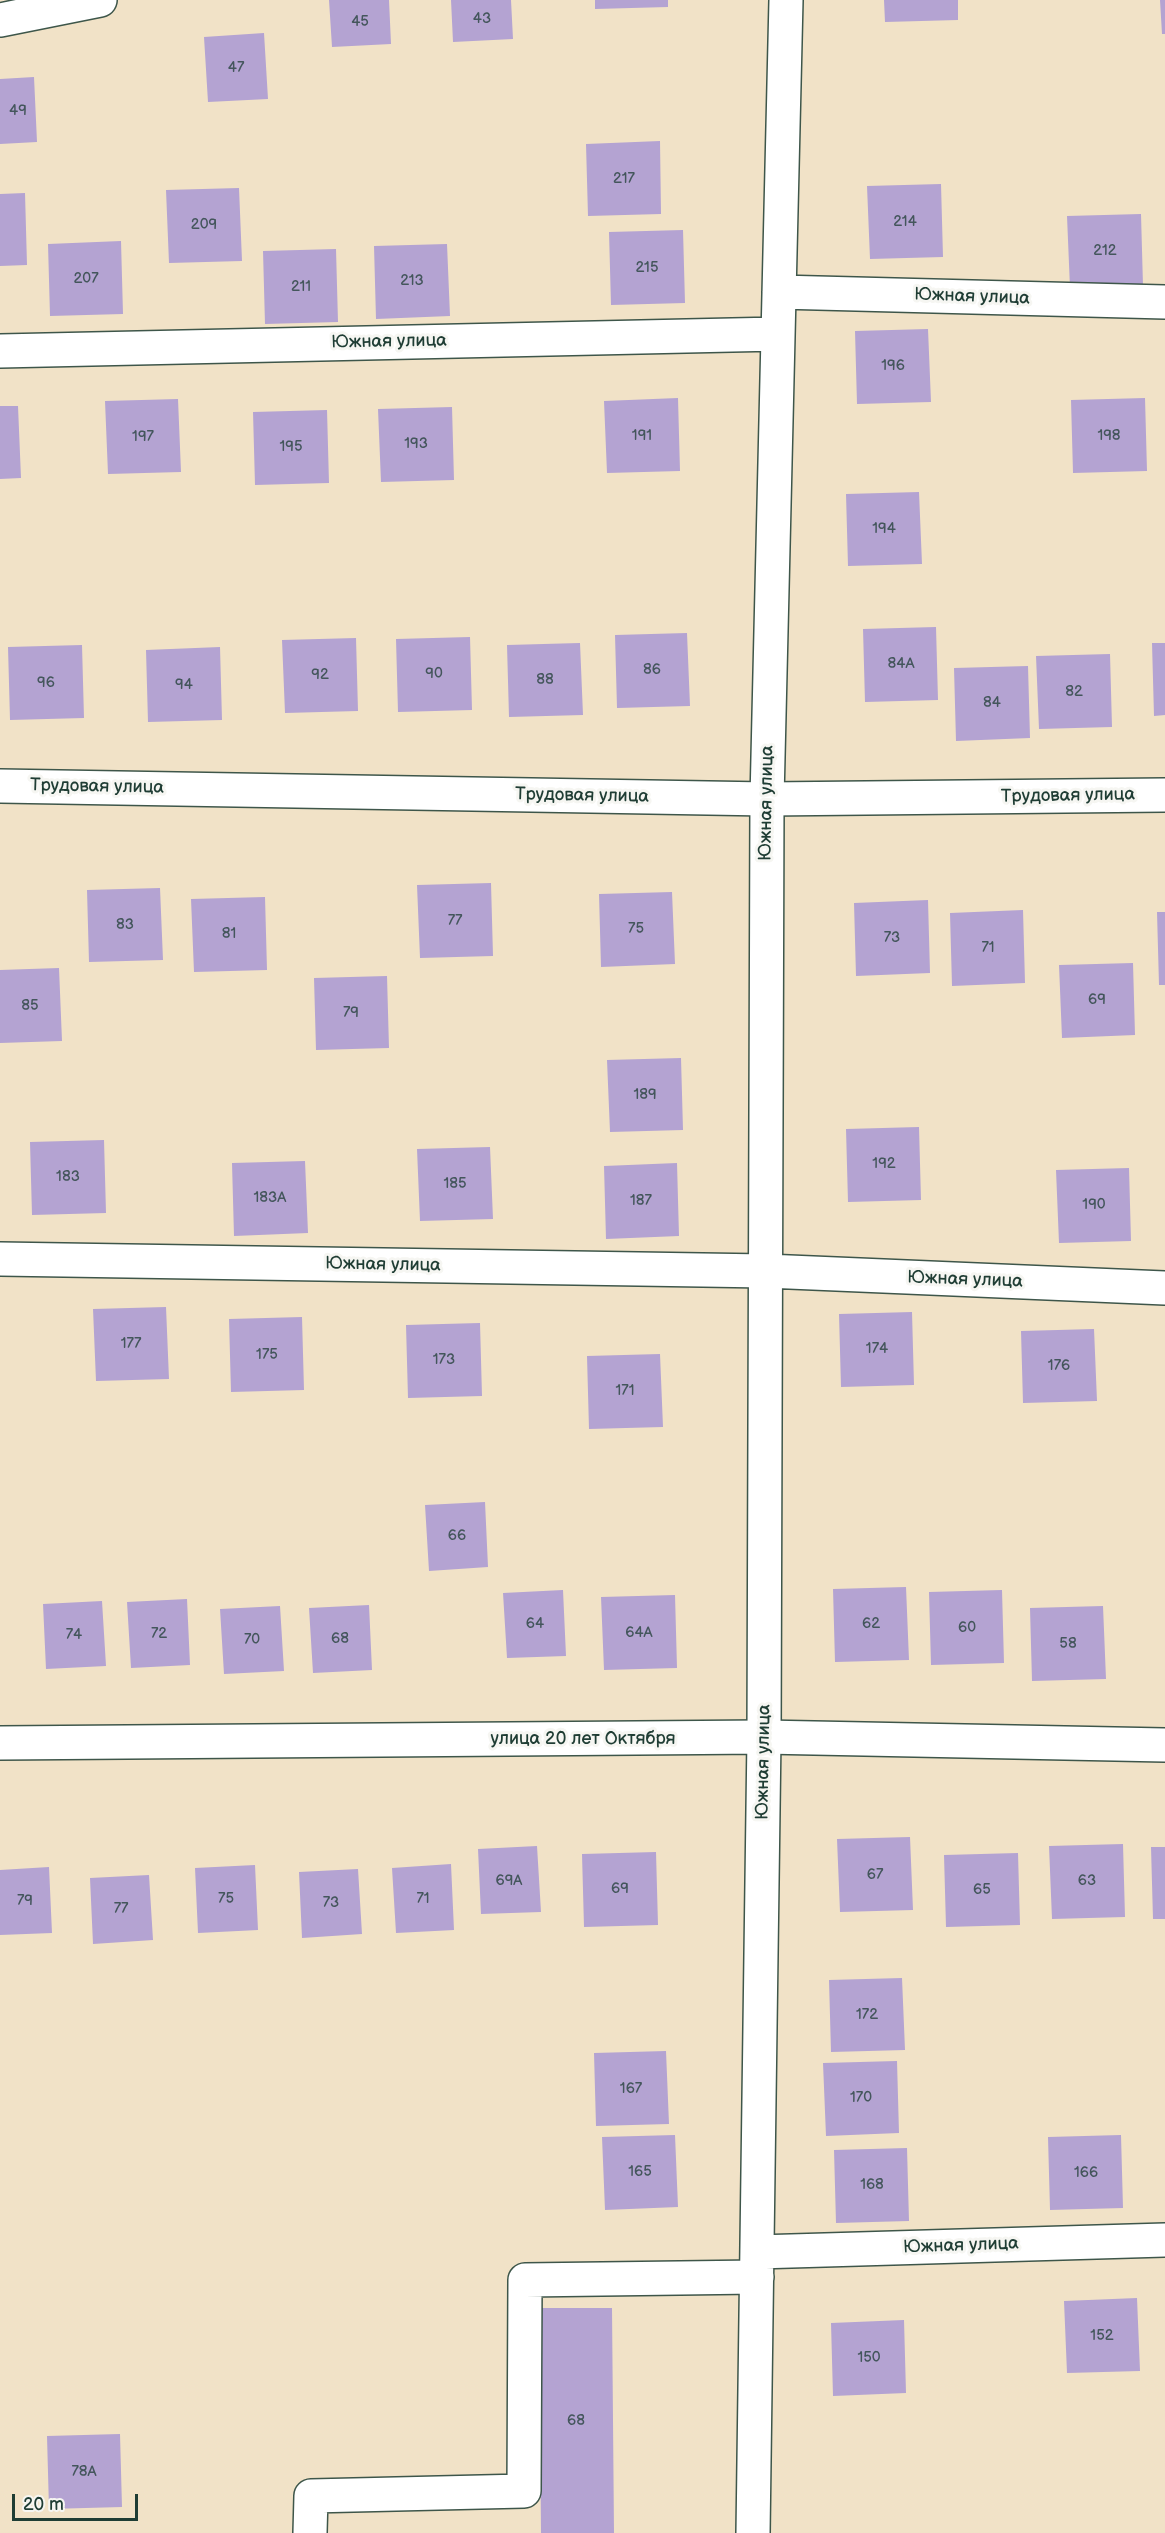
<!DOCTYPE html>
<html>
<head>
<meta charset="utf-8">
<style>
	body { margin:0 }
	#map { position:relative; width:1165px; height:2533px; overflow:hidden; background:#f1e2c7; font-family:"Balsamiq Sans",sans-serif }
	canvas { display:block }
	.scale { position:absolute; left:12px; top:2494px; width:126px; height:27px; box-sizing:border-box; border:3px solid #1f3d34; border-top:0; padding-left:8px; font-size:18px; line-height:21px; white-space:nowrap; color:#1f3d34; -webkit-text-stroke:4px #f6f6f2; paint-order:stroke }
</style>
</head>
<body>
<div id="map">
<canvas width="1165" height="2533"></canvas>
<div class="scale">20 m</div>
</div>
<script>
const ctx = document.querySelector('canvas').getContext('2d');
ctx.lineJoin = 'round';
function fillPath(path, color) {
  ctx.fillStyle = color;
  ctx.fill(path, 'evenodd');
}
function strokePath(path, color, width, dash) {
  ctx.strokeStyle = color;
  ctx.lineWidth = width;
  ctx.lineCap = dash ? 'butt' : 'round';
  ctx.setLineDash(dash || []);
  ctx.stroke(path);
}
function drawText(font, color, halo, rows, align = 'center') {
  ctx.font = font + ' "Balsamiq Sans",sans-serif';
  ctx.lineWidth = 6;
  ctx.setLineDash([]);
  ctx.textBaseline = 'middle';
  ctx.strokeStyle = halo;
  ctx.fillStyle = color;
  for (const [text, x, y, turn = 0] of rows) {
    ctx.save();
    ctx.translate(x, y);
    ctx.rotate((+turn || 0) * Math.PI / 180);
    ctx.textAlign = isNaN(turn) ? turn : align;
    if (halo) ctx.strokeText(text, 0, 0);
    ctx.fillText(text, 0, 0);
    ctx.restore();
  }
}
fillPath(new Path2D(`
	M329,0h60l2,44 -59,3z
	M451,0h60l2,39 -60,3z
	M595,0h73v7l-73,2z
	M884,0h74v20l-73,2z
	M1160,0h5v34h-3z
	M264,33l4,66 -60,3 -4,-65z
	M34,77l3,65 -37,2v-65z
	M660,141l1,73 -73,2 -2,-72z
	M941,184l2,73 -73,2 -3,-73z
	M239,188l3,73 -73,2 -3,-73z
	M25,193l2,72 -27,1v-72z
	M1141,214l2,72 -73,2 -3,-72z
	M683,230l2,73 -74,2 -2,-73z
	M121,241l2,73 -73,2 -2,-72z
	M447,244l3,72 -74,3 -2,-73z
	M336,249l2,73 -73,2 -2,-73z
	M928,329l3,73 -74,2 -2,-73z
	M678,398l2,73 -73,2 -3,-72z
	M1145,398l2,73 -74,2 -2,-73z
	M178,399l3,73 -73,2 -3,-73z
	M0,406h18l3,72 -21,1z
	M452,407l2,73 -73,2 -3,-73z
	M327,410l2,73 -74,2 -2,-73z
	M919,492l3,72 -74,2 -2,-72z
	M936,627l2,73 -73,2 -2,-73z
	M687,633l3,73 -73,2 -2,-73z
	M470,637l2,73 -74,2 -2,-73z
	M356,638l2,73 -73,2 -3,-73z
	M580,643l3,72 -74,2 -2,-72z
	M1152,643h13v72l-11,1z
	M82,645l2,73 -74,2 -2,-73z
	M220,647l2,73 -74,2 -2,-72z
	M1110,654l2,73 -73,2 -3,-73z
	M1028,666l2,72 -74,3 -2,-73z
	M491,883l2,73 -73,2 -3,-73z
	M160,888l3,72 -74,2 -2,-72z
	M672,892l3,72 -74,3 -2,-73z
	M265,897l2,73 -73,2 -3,-73z
	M928,900l2,73 -74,3 -2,-73z
	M1023,910l2,73 -73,3 -2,-73z
	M1157,912h8v73h-6z
	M1133,963l2,72 -73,3 -3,-73z
	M59,968l3,73 -62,2v-73z
	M387,976l2,72 -73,2 -2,-72z
	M681,1058l2,72 -73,2 -3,-72z
	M919,1127l2,73 -73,2 -2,-73z
	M104,1140l2,73 -74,2 -2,-73z
	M490,1147l3,72 -73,2 -3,-72z
	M305,1161l3,72 -74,3 -2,-73z
	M677,1163l2,73 -73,3 -2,-73z
	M1129,1168l2,73 -72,2 -3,-73z
	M166,1307l3,72 -73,2 -3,-72z
	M912,1312l2,73 -73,2 -2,-73z
	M302,1317l2,73 -73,2 -2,-73z
	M480,1323l2,73 -74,2 -2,-73z
	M1094,1329l3,72 -74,2 -2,-72z
	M660,1354l3,73 -74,2 -2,-73z
	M485,1502l3,65 -59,4 -4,-66z
	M906,1587l3,73 -74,2 -2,-73z
	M563,1590l3,66 -59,2 -4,-65z
	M1002,1590l2,73 -73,2 -2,-73z
	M675,1595l2,73 -73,2 -3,-73z
	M187,1599l3,66 -59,3 -4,-66z
	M102,1601l4,65 -60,3 -3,-65z
	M369,1605l3,65 -59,3 -4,-65z
	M280,1606l4,65 -60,3 -4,-65z
	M1103,1606l3,73 -74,2 -2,-73z
	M910,1837l3,73 -73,2 -3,-73z
	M1123,1844l2,73 -73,2 -3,-73z
	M537,1846l4,66 -60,2 -3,-65z
	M1151,1847h14v72h-12z
	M656,1852l2,73 -74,2 -2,-73z
	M1018,1853l2,72 -74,2 -2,-72z
	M451,1864l3,66 -58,3 -4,-65z
	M255,1865l3,65 -60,3 -3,-65z
	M49,1867l3,66 -52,2v-65z
	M358,1869l4,65 -60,4 -3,-66z
	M149,1875l4,65 -60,4 -3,-66z
	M902,1978l3,72 -74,2 -2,-72z
	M666,2051l3,73 -73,2 -2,-73z
	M897,2061l2,72 -73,3 -3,-73z
	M675,2135l3,72 -73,3 -3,-73z
	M1121,2135l2,73 -73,2 -2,-73z
	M907,2148l2,73 -73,2 -2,-73z
	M1137,2298l3,73 -73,2 -3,-72z
	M539,2308h73l2,225h-73z
	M904,2320l2,73 -73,3 -2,-73z
	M120,2434l2,73 -73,2 -2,-73z`), '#b4a3d2');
const minor = new Path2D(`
	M0,20l100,-20
	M779,292l386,10
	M0,351l778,-17
	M0,1259l766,12 399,17
	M757,2252l408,-12
	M310,2533l1,-37 213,-5 1,-211 232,-3
	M753,2533l11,-796 3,-938 19,-799`);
const major = new Path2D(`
	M0,786l767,13 398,-4
	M0,1743l764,-6 401,8`);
strokePath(minor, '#3e564a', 36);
strokePath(major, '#3e564a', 36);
strokePath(minor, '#fff', 33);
strokePath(major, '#fff', 33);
drawText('15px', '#44565c', null, [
	["43",482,19],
	["45",360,22],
	["47",236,68],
	["49",18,111],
	["217",624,179],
	["214",905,222],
	["209",204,225],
	["212",1105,251],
	["215",647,268],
	["207",86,279],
	["213",412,281],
	["211",301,287],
	["196",893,366],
	["191",642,436],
	["198",1109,436],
	["197",143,437],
	["193",416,444],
	["195",291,447],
	["194",884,529],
	["84А",901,664],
	["86",652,670],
	["90",434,674],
	["92",320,675],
	["88",545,680],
	["96",46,683],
	["94",184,685],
	["82",1074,692],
	["84",992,703],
	["77",455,921],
	["83",125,925],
	["75",636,929],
	["81",229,934],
	["73",892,938],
	["71",988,948],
	["69",1097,1000],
	["85",30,1006],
	["79",351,1013],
	["189",645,1095],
	["192",884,1164],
	["183",68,1177],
	["185",455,1184],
	["183А",270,1198],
	["187",641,1201],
	["190",1094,1205],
	["177",131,1344],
	["174",877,1349],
	["175",267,1355],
	["173",444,1360],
	["176",1059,1366],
	["171",625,1391],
	["66",457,1536],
	["64",535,1624],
	["62",871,1624],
	["60",967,1628],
	["64А",639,1633],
	["72",159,1634],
	["74",74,1635],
	["68",340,1639],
	["70",252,1640],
	["58",1068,1644],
	["67",875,1875],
	["69А",509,1881],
	["63",1087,1881],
	["69",620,1889],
	["65",982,1890],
	["75",226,1899],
	["71",423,1899],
	["79",25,1901],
	["73",331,1903],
	["77",121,1909],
	["172",867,2015],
	["167",631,2089],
	["170",861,2098],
	["165",640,2172],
	["166",1086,2173],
	["168",872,2185],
	["152",1102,2336],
	["150",869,2358],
	["68",576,2421],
	["78А",84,2472]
]);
drawText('18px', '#1f3d34', '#f6f6f2', [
	["Южная улица",972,297,2],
	["Южная улица",389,342,-1],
	["Трудовая улица",97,787,1],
	["Трудовая улица",582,796,1],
	["Трудовая улица",1068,796,-1],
	["Южная улица",767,803,-89],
	["Южная улица",383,1265,1],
	["Южная улица",965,1280,2],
	["улица 20 лет Октября",583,1739],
	["Южная улица",764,1762,-89],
	["Южная улица",961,2246,-2]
]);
</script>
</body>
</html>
